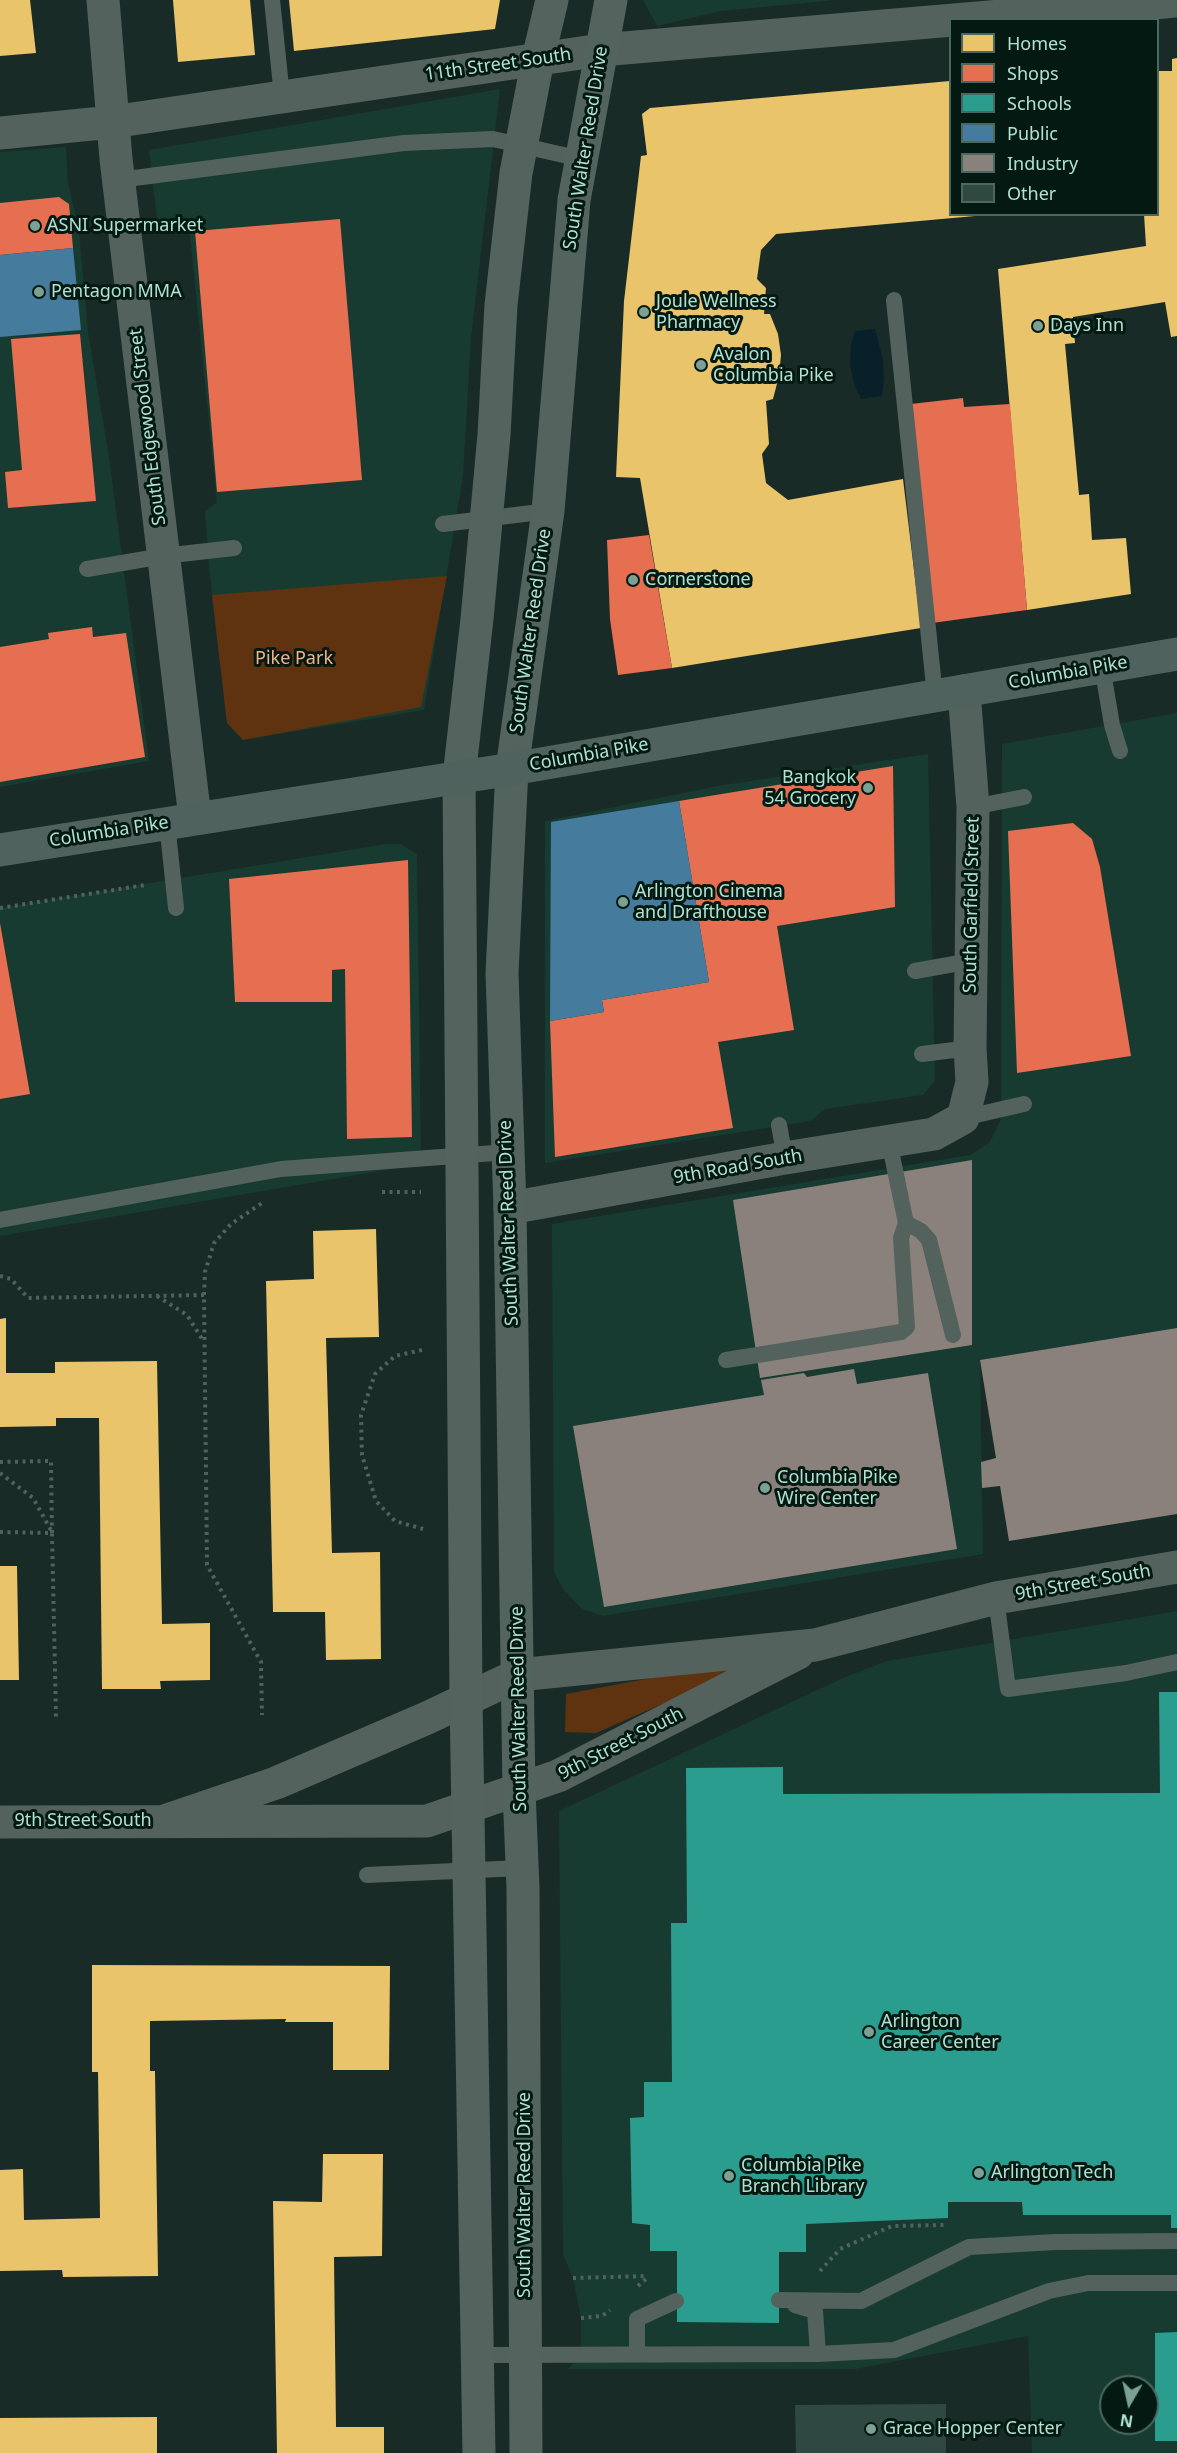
<!DOCTYPE html>
<html>
<head>
<meta charset="utf-8">
<style>
	body { margin:0 }
	#map { position:relative; width:1177px; height:2453px; overflow:hidden; background:#192b26; font-family:"Noto Sans",sans-serif }
	canvas { display:block }
	.legend { position:absolute; left:949px; top:18px; width:210px; height:198px; box-sizing:border-box; background:#031912; border:2px solid #49695e; margin:0; padding:8px 10px; list-style:none; font-size:18px; color:#b1e1d0 }
	.legend li { display:flex; align-items:center; gap:12px; height:30px }
	.legend b { width:30px; border:2px solid #49695e }
	.north { position:absolute; left:1099px; top:2375px; width:60px; height:60px; box-sizing:border-box; background:#031912; border:2px solid #49695e; border-radius:50%; rotate:189deg; font-size:16px; font-weight:700; line-height:24px; text-align:center; color:#b1e1d0 }
	.north::after { content:''; display:block; margin:auto; width:21px; height:27px; background:#7ca194; clip-path:polygon(50% 0,100% 100%,50% 72%,0 100%) }
</style>
</head>
<body>
<div id="map">
<canvas width="1177" height="2453"></canvas>
<ul class="legend">
<li><b style="height:16px;background:#e9c46a"></b>Homes</li>
<li><b style="height:16px;background:#e76f51"></b>Shops</li>
<li><b style="height:16px;background:#2a9d8f"></b>Schools</li>
<li><b style="height:16px;background:#457b9d"></b>Public</li>
<li><b style="height:16px;background:#8a817c"></b>Industry</li>
<li><b style="height:16px;background:#2f4942"></b>Other</li>
</ul>
<div class="north">N</div>
</div>
<script>
const ctx = document.querySelector('canvas').getContext('2d');
ctx.lineJoin = 'round';
function fill(path, color) { ctx.fillStyle = color; ctx.fill(path, 'evenodd'); }
const shape = rows => new Path2D(rows.map(r => 'M' + r).join(''));
function trace(path, color, width, dash) { ctx.strokeStyle = color; ctx.lineWidth = width; ctx.lineCap = dash ? 'butt' : 'round'; ctx.setLineDash(dash || []); ctx.stroke(path); }
function write(font, color, halo, rows, align = 'center') {
  ctx.font = font + ' "Noto Sans",sans-serif'; ctx.lineWidth = 6; ctx.setLineDash([]); ctx.textBaseline = 'middle'; ctx.strokeStyle = halo; ctx.fillStyle = color; for (const [text, x, y, turn = 0] of rows) {
    ctx.save(); ctx.translate(x, y); ctx.rotate((+turn || 0) * Math.PI / 180); ctx.textAlign = isNaN(turn) ? turn : align; if (halo) ctx.strokeText(text, 0, 0); ctx.fillText(text, 0, 0); ctx.restore();
  }
}
const built = shape([
	[643,0,836,0,721,11,657,26],
	[500,89,471,338,463,476,424,710,243,740,227,723,209,567,205,511,217,503,189,225,158,228,149,150],
	[66,147,68,182,79,231,88,332,109,457,149,761,0,787,0,152],
	[1177,713,1177,1328,980,1360,983,1554,603,1616,582,1609,563,1589,554,1572,552,1224,970,1155,990,1142,1001,1119,1002,744],
	[928,754,935,1081,923,1095,825,1109,811,1121,545,1163,545,821,718,786],
	[386,844,400,844,417,854,421,1164,0,1236,0,908],
	[1177,1611,1177,2453,1032,2453,1028,2336,855,2369,568,2369,581,2354,581,2318,573,2278,563,2254,559,1811,843,1678,887,1661],
	[1111,2387,1147,2387,1147,2423,1111,2423]
]);
const green = shape([
	[447,576,421,707,243,740,227,723,212,595],
	[742,1661,744,1668,596,1733,565,1732,566,1694]
]);
const water = shape([
	[875,329,883,359,884,377,882,396,861,399,854,384,850,364,851,345,855,331]
]);
const homes = shape([
	[0,0,30,0,36,53,0,56],
	[173,0,250,0,255,55,178,62],
	[289,0,500,0,495,29,294,51],
	[1177,58,1177,336,1171,337,1165,302,1073,317,1075,343,1065,344,1079,495,1089,494,1092,540,1126,538,1131,594,1027,610,998,269,1146,246,1144,214,1158,214,1158,71,1172,71,1172,59],
	[950,81,950,214,975,216,776,234,761,250,757,279,766,288,764,314,770,314,778,334,781,355,779,376,773,399,766,401,769,444,762,454,766,483,788,500,903,479,921,628,672,668,640,478,616,477,624,301,641,156,647,155,642,114,650,108],
	[376,1229,379,1337,326,1338,332,1553,380,1552,381,1659,326,1660,325,1612,273,1612,266,1281,314,1279,313,1231],
	[6,1318,6,1373,55,1373,55,1362,157,1361,162,1624,210,1623,210,1680,160,1681,161,1689,102,1689,99,1418,56,1418,56,1426,0,1427,0,1319],
	[0,1566,17,1566,19,1680,0,1680],
	[92,1965,390,1966,389,2070,333,2070,333,2022,285,2022,286,2019,150,2021,150,2071,155,2071,158,2276,63,2277,62,2270,0,2271,0,2170,23,2169,24,2220,100,2218,98,2072,92,2072],
	[323,2154,383,2154,382,2256,334,2257,336,2427,384,2427,384,2453,277,2453,273,2201,322,2202],
	[157,2417,157,2453,0,2453,0,2418]
]);
const shops = shape([
	[59,197,69,204,73,248,0,255,0,203],
	[340,219,362,480,217,492,195,231],
	[80,334,96,501,8,508,5,472,22,470,11,339],
	[963,398,964,407,1010,404,1027,610,932,623,911,404],
	[649,535,672,668,618,675,610,619,607,540],
	[92,627,93,637,126,633,145,757,0,782,0,647,49,639,48,633],
	[893,766,895,907,777,926,794,1030,718,1042,733,1128,555,1157,550,1021,604,1012,602,1000,709,982,679,801],
	[1073,823,1092,839,1100,867,1131,1056,1017,1073,1008,831],
	[408,860,412,1137,347,1139,345,969,332,970,332,1002,235,1002,229,879],
	[0,923,30,1094,0,1099]
]);
const schools = shape([
	[1159,1692,1177,1692,1177,2228,1171,2228,1171,2215,1023,2215,1022,2202,948,2202,948,2218,806,2224,806,2252,779,2252,779,2323,677,2322,677,2251,650,2251,650,2225,632,2223,630,2118,644,2117,644,2082,672,2082,671,1923,687,1923,686,1768,783,1767,783,1794,1160,1793],
	[1177,2332,1177,2441,1155,2441,1155,2333]
]);
const public = shape([
	[73,248,81,330,0,337,0,255],
	[679,801,709,982,602,1000,604,1012,550,1021,551,822]
]);
const industry = shape([
	[972,1160,972,1345,760,1378,733,1200],
	[1177,1328,1177,1514,1009,1541,1000,1486,982,1488,981,1462,996,1458,980,1360],
	[854,1369,857,1384,928,1373,957,1549,604,1607,573,1426,764,1395,761,1380,804,1373,807,1377]
]);
const building = shape([
	[946,2404,946,2453,796,2453,795,2405]
]);
const path = shape([
	[0,908,145,885],
	[382,1192,421,1192],
	[0,1276,11,1279,28,1298,204,1295,207,1565,261,1662,262,1715],
	[204,1295,205,1272,214,1243,231,1224,262,1203],
	[157,1296,187,1315,204,1342],
	[422,1350,395,1356,375,1374,361,1415,362,1455,376,1501,395,1521,423,1529],
	[0,1462,51,1461,52,1533],
	[0,1473,33,1498,52,1532],
	[0,1532,52,1533,56,1717],
	[820,2271,840,2249,892,2226,945,2225],
	[573,2278,648,2276],
	[638,2286,649,2276],
	[581,2318,602,2316,610,2310]
]);
const lane = shape([
	[272,0,282,96],
	[119,180,404,143,493,139,581,159],
	[894,300,935,696],
	[443,524,548,511],
	[87,569,163,556,234,548],
	[1102,666,1112,725,1120,751],
	[973,807,1024,797],
	[167,823,176,908],
	[915,971,971,961],
	[922,1054,970,1048],
	[963,1118,1024,1104],
	[779,1125,785,1158],
	[0,1220,281,1169,508,1152],
	[906,1223,921,1231,929,1240,953,1335],
	[726,1360,901,1332,907,1327,901,1238,906,1223,889,1141],
	[996,1598,1008,1689,1126,1673,1177,1662],
	[367,1875,522,1868],
	[779,2300,861,2301,969,2247,1055,2242,1177,2241],
	[795,2305,815,2311,818,2354],
	[637,2354,637,2319,676,2301],
	[477,2355,818,2354,894,2350,1049,2291,1088,2283,1177,2283]
]);
const street = shape([
	[103,0,116,159,195,818],
	[0,133,112,122,601,50,1177,1],
	[510,1208,785,1158,934,1134,963,1118,972,1082,970,1048,973,807,964,691],
	[167,1820,276,1783,427,1718,518,1675,815,1645,996,1598,1177,1567],
	[0,1822,427,1821,558,1776,798,1653]
]);
const secondary = shape([
	[479,2453,466,1699,459,777,477,619,494,435,501,305,516,173,538,59,552,0],
	[526,2453,523,1888,519,1791,510,1208,502,973,512,769,548,511,574,200,611,0]
]);
const primary = shape([
	[0,850,512,769,1177,654]
]);
const markers = [
	[35,226,6,"#7ca194"],
	[39,292,6,"#7ca194"],
	[644,312,6,"#7ca194"],
	[1038,326,6,"#7ca194"],
	[701,365,6,"#7ca194"],
	[633,580,6,"#7ca194"],
	[868,788,6,"#7ca194"],
	[623,902,6,"#7ca194"],
	[765,1488,6,"#7ca194"],
	[869,2032,6,"#7ca194"],
	[979,2173,6,"#7ca194"],
	[729,2176,6,"#7ca194"],
	[871,2429,6,"#7ca194"]
];
const streetNames = [
	["11th Street South",498,65,-8],
	["South Walter Reed Drive",586,148,-81],
	["South Edgewood Street",148,427,-97],
	["South Walter Reed Drive",531,631,-82],
	["Columbia Pike",1068,673,-10],
	["Columbia Pike",589,755,-10],
	["Columbia Pike",109,832,-9],
	["South Garfield Street",972,905,-89],
	["9th Road South",738,1167,-10],
	["South Walter Reed Drive",509,1223,-92],
	["9th Street South",1083,1583,-10],
	["South Walter Reed Drive",519,1709,-91],
	["9th Street South",621,1744,-27],
	["9th Street South",83,1821],
	["South Walter Reed Drive",525,2195,-90]
];
const poiNames = [
	["ASNI Supermarket",47,226],
	["Pentagon MMA",51,292],
	["Joule Wellness",656,302],
	["Pharmacy",656,323],
	["Days Inn",1050,326],
	["Avalon",713,355],
	["Columbia Pike",713,376],
	["Cornerstone",645,580],
	["Bangkok",856,778,"right"],
	["54 Grocery",856,799,"right"],
	["Arlington Cinema",635,892],
	["and Drafthouse",635,913],
	["Columbia Pike",777,1478],
	["Wire Center",777,1499],
	["Arlington",881,2022],
	["Career Center",881,2043],
	["Columbia Pike",741,2166],
	["Branch Library",741,2187],
	["Arlington Tech",991,2173],
	["Grace Hopper Center",883,2429]
];
const parkNames = [
	["Pike Park",294,659]
];
fill(built, '#173b30');
fill(green, '#603310');
fill(water, '#08202a');
fill(homes, '#e9c46a');
fill(shops, '#e76f51');
fill(schools, '#2a9d8f');
fill(public, '#457b9d');
fill(industry, '#8a817c');
fill(building, '#2f4942');
trace(path, '#51615c', 4, [3, 4.5]);
trace(lane, '#54625d', 16);
trace(street, '#54625d', 33);
trace(secondary, '#53645e', 33);
trace(primary, '#50625d', 33);
for (const [x, y, r, color] of markers) { const dot = new Path2D(); dot.arc(x, y, r, 0, 2 * Math.PI); ctx.fillStyle = color; ctx.fill(dot); trace(dot, '#031912', 2); }
write('18px', '#b1e1d0', '#031912', streetNames);
write('18px', '#b1e1d0', '#031912', poiNames, 'left');
write('18px', '#f8b189', '#031912', parkNames);
</script>
</body>
</html>
